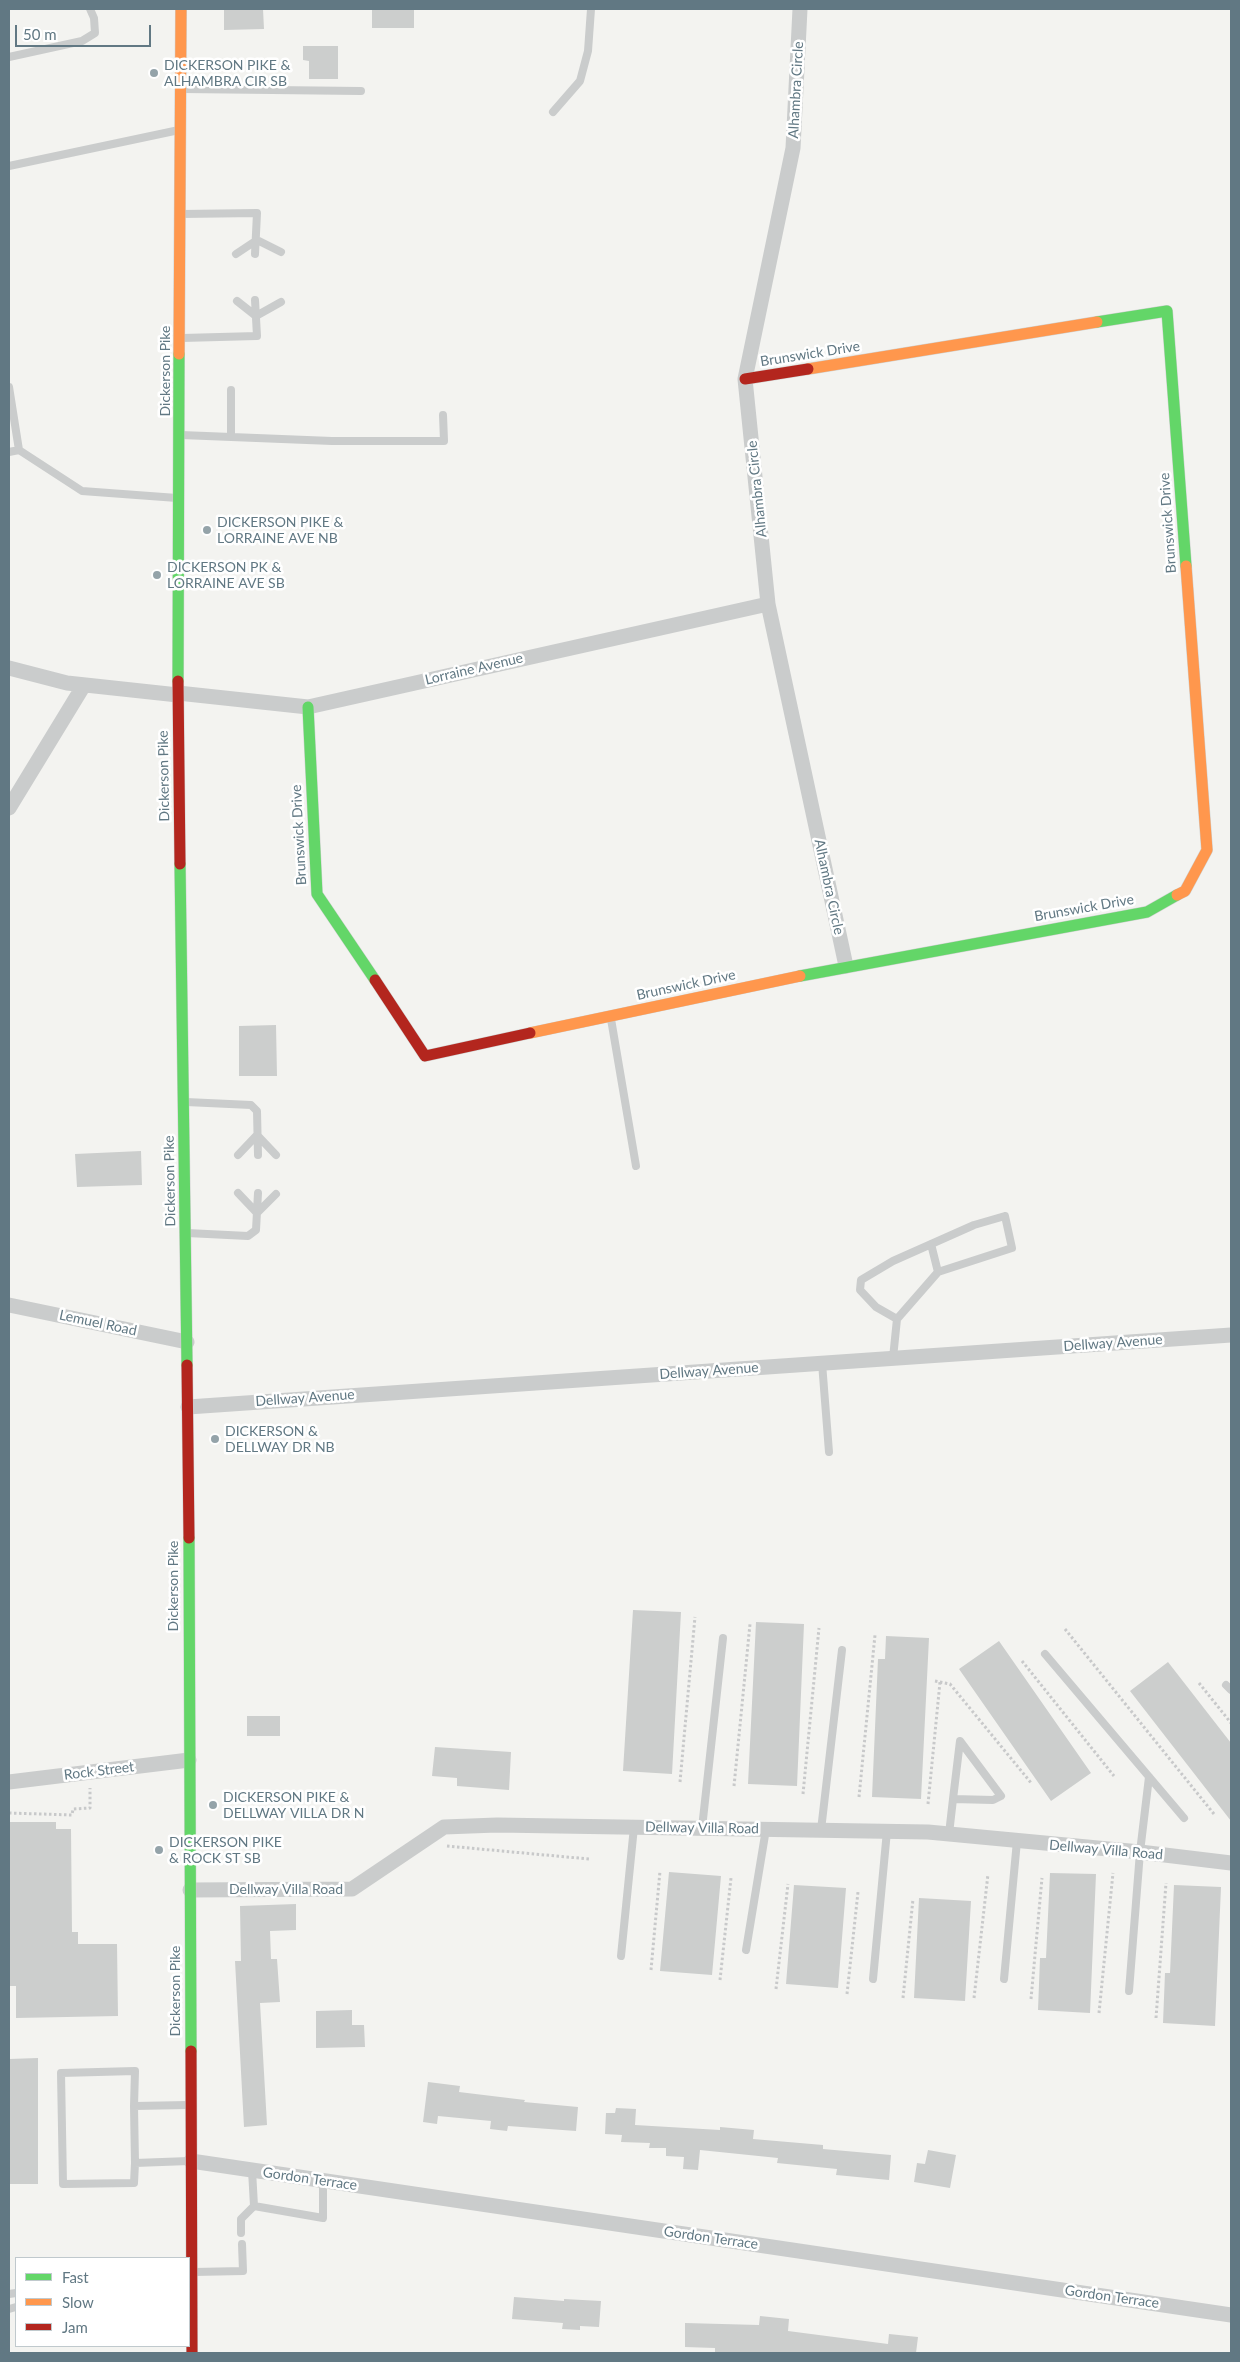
<!DOCTYPE html>
<html>
<head>
<meta charset="utf-8">
<style>
	body { margin:0 }
	#map { position:relative; width:1240px; height:2362px; overflow:hidden; background:#f3f3f0; font-family:Lato,sans-serif }
	canvas { display:block }
	.frame { position:absolute; inset:0; border:10px solid #617883; pointer-events:none }
	.legend { position:absolute; left:15px; top:2257px; width:175px; height:90px; box-sizing:border-box; background:#fff; border:1px solid #c0c9cd; margin:0; padding:6px 9px; list-style:none; font-size:15px; color:#617883 }
	.legend li { display:flex; align-items:center; gap:10px; height:25px }
	.legend b { width:25px; border:1px solid #c0c9cd }
	.scale { position:absolute; left:15px; top:25px; width:136px; height:22px; box-sizing:border-box; border:2px solid #617883; border-top:0; padding-left:6px; font-size:15px; line-height:18px; white-space:nowrap; color:#617883; -webkit-text-stroke:4px #fff; paint-order:stroke }
</style>
</head>
<body>
<div id="map">
<canvas width="1240" height="2362"></canvas>
<div class="frame"></div>
<ul class="legend">
<li><b style="height:6px;background:#63d668"></b>Fast</li>
<li><b style="height:6px;background:#ff974d"></b>Slow</li>
<li><b style="height:6px;background:#b3261e"></b>Jam</li>
</ul>
<div class="scale">50 m</div>
</div>
<script>
const ctx = document.querySelector('canvas').getContext('2d');
ctx.lineJoin = 'round';
function fill(path, color) { ctx.fillStyle = color; ctx.fill(path, 'evenodd'); }
const shape = rows => new Path2D(rows.map(r => 'M' + r).join(''));
function trace(path, color, width, dash) { ctx.strokeStyle = color; ctx.lineWidth = width; ctx.lineCap = dash ? 'butt' : 'round'; ctx.setLineDash(dash || []); ctx.stroke(path); }
function write(font, color, halo, rows, align = 'center') {
  ctx.font = font + ' Lato,sans-serif'; ctx.lineWidth = 5; ctx.setLineDash([]); ctx.textBaseline = 'middle'; ctx.strokeStyle = halo; ctx.fillStyle = color; for (const [text, x, y, turn = 0] of rows) {
    ctx.save(); ctx.translate(x, y); ctx.rotate((+turn || 0) * Math.PI / 180); ctx.textAlign = isNaN(turn) ? turn : align; if (halo) ctx.strokeText(text, 0, 0); ctx.fillText(text, 0, 0); ctx.restore();
  }
}
const building = shape([
	[224,9,263,9,264,29,224,30],
	[372,9,414,9,414,28,372,28],
	[303,46,338,46,338,79,309,79,309,61,303,60],
	[276,1025,277,1076,239,1076,239,1026],
	[141,1151,142,1185,77,1187,75,1154],
	[633,1610,681,1612,672,1774,623,1771],
	[756,1622,804,1624,797,1786,748,1784],
	[886,1636,929,1638,921,1799,872,1797,878,1659,885,1659],
	[999,1641,1091,1773,1051,1801,959,1669],
	[1168,1662,1231,1743,1231,1821,1130,1691],
	[247,1716,280,1716,280,1736,247,1736],
	[435,1747,511,1752,509,1790,457,1786,457,1778,432,1776],
	[9,1822,56,1822,56,1829,71,1829,72,1932,78,1932,78,1944,117,1944,118,2016,16,2018,16,1986,9,1986],
	[669,1872,721,1876,712,1975,660,1971],
	[1050,1873,1096,1874,1090,2013,1038,2010,1040,1958,1046,1958],
	[794,1885,846,1888,838,1988,786,1984],
	[1174,1885,1221,1887,1215,2026,1163,2023,1165,1973,1170,1973],
	[919,1898,971,1901,965,2001,914,1998],
	[296,1904,296,1930,270,1931,271,1959,277,1959,280,2002,260,2003,267,2125,244,2127,235,1961,241,1961,240,1906],
	[352,2010,352,2025,364,2025,365,2047,316,2048,316,2011],
	[38,2058,38,2184,9,2184,9,2059],
	[428,2082,460,2086,459,2092,525,2100,524,2102,578,2107,576,2131,508,2126,507,2131,490,2129,491,2121,438,2116,437,2124,423,2122],
	[616,2108,636,2109,635,2125,720,2130,720,2127,754,2130,753,2139,823,2145,823,2149,891,2155,889,2180,836,2175,837,2169,777,2163,778,2158,700,2150,698,2170,683,2169,684,2157,666,2156,666,2148,649,2148,650,2143,621,2142,622,2135,605,2134,606,2113,615,2113],
	[928,2150,956,2155,950,2188,914,2182,917,2163,925,2164],
	[514,2297,564,2301,564,2299,601,2301,599,2327,580,2326,580,2330,562,2329,563,2323,512,2319],
	[760,2316,789,2319,788,2331,888,2344,889,2334,918,2337,916,2353,715,2353,715,2348,685,2347,685,2323,759,2325]
]);
const path = shape([
	[1065,1629,1214,1814],
	[1022,1661,1114,1776],
	[935,1681,950,1684,1032,1784],
	[1199,1683,1231,1723],
	[680,1782,695,1617],
	[734,1786,750,1624],
	[803,1794,819,1628],
	[859,1797,875,1635],
	[928,1804,940,1682],
	[9,1813,72,1815,73,1809,90,1808,90,1788],
	[447,1846,589,1859],
	[651,1970,660,1871],
	[720,1980,731,1878],
	[776,1989,788,1884],
	[847,1994,858,1892],
	[903,1998,913,1899],
	[974,1998,988,1874],
	[1031,1999,1042,1878],
	[1099,2013,1113,1873],
	[1156,2018,1166,1883]
]);
const lane = shape([
	[9,57,82,41,95,33,94,18,90,9],
	[183,89,361,91],
	[553,112,580,81,588,51,591,9],
	[9,166,179,130],
	[182,214,257,213,255,254],
	[257,240,281,252],
	[236,254,257,240],
	[237,301,256,316],
	[256,316,281,302],
	[182,338,257,336,255,300],
	[9,387,19,450],
	[181,435,332,441,444,441,443,415],
	[231,437,231,390],
	[9,452,19,450,82,491,177,498],
	[611,1019,636,1166],
	[186,1102,251,1105,257,1111,258,1155],
	[257,1135,276,1155],
	[238,1155,257,1135],
	[238,1193,257,1213],
	[257,1213,276,1194],
	[187,1233,248,1236,256,1230,258,1193],
	[931,1244,938,1272],
	[893,1358,897,1319,938,1272,1012,1248,1005,1216,974,1225,893,1261,861,1280,860,1290,876,1307,897,1319],
	[822,1363,829,1452],
	[1045,1654,1184,1818],
	[1226,1685,1231,1690],
	[702,1828,723,1638],
	[821,1830,842,1650],
	[949,1834,953,1799,960,1741,1001,1796,993,1800,953,1799],
	[746,1950,766,1829],
	[621,1956,634,1827],
	[873,1979,887,1831],
	[1004,1979,1017,1841],
	[1129,1991,1140,1852,1149,1777],
	[188,2105,134,2106,135,2163,189,2161],
	[134,2106,135,2071,61,2073,63,2184,134,2183,135,2163],
	[252,2170,254,2206,323,2218,323,2181],
	[241,2233,241,2219,254,2206],
	[194,2272,243,2271,242,2244],
	[9,2294,16,2293],
	[9,2309,16,2307]
]);
const street = shape([
	[800,9,793,148,745,379,768,604,846,966],
	[9,668,67,683,178,695],
	[178,693,308,707,768,604],
	[9,808,84,685],
	[9,1305,187,1342],
	[188,1407,1231,1335],
	[9,1782,189,1760],
	[190,1890,352,1889,444,1827,497,1825,928,1832,1140,1852,1231,1863],
	[191,2161,1231,2315]
]);
const fast = shape([
	[1097,322,1167,311,1186,566],
	[178,681,179,354],
	[308,707,317,894,375,980],
	[180,864,187,1365],
	[800,976,1147,912,1177,895],
	[189,1538,191,2051]
]);
const slow = shape([
	[179,354,181,9],
	[808,369,1097,322],
	[1177,895,1185,891,1207,850,1186,566],
	[530,1033,800,976]
]);
const jam = shape([
	[745,379,808,369],
	[178,681,180,864],
	[375,980,425,1056,530,1033],
	[187,1365,189,1538],
	[191,2051,192,2353]
]);
const markers = [
	[154,73,5,"#94a3a9"],
	[207,530,5,"#94a3a9"],
	[157,575,5,"#94a3a9"],
	[215,1439,5,"#94a3a9"],
	[213,1805,5,"#94a3a9"],
	[159,1850,5,"#94a3a9"]
];
const poiNames = [
	["DICKERSON PIKE &",164,65],
	["ALHAMBRA CIR SB",164,81],
	["DICKERSON PIKE &",217,522],
	["LORRAINE AVE NB",217,538],
	["DICKERSON PK &",167,567],
	["LORRAINE AVE SB",167,583],
	["DICKERSON &",225,1431],
	["DELLWAY DR NB",225,1447],
	["DICKERSON PIKE &",223,1797],
	["DELLWAY VILLA DR N",223,1813],
	["DICKERSON PIKE",169,1842],
	["& ROCK ST SB",169,1858]
];
const streetNames = [
	["Alhambra Circle",796,90,-87],
	["Brunswick Drive",810,354,-9],
	["Dickerson Pike",165,371,-90],
	["Alhambra Circle",757,489,-96],
	["Brunswick Drive",1168,523,-94],
	["Lorraine Avenue",474,669,-13],
	["Dickerson Pike",164,776,-91],
	["Brunswick Drive",299,835,-93],
	["Alhambra Circle",829,887,78],
	["Brunswick Drive",1084,908,-10],
	["Brunswick Drive",686,985,-12],
	["Dickerson Pike",170,1181,-91],
	["Lemuel Road",98,1323,12],
	["Dellway Avenue",1113,1343,-4],
	["Dellway Avenue",709,1371,-4],
	["Dellway Avenue",305,1398,-4],
	["Dickerson Pike",173,1586,-90],
	["Rock Street",99,1771,-7],
	["Dellway Villa Road",702,1828,1],
	["Dellway Villa Road",1106,1850,5],
	["Dellway Villa Road",286,1889],
	["Dickerson Pike",175,1991,-90],
	["Gordon Terrace",310,2179,8],
	["Gordon Terrace",711,2238,8],
	["Gordon Terrace",1112,2297,8]
];
fill(building, '#cccecd');
trace(fast, '#cfd1d0', 12);
trace(slow, '#cfd1d0', 12);
trace(jam, '#cfd1d0', 12);
trace(path, '#c8c9ca', 3, [2.5, 2.5]);
trace(lane, '#cacccc', 8);
trace(street, '#cacccc', 15);
trace(fast, '#63d668', 11);
trace(slow, '#ff974d', 11);
trace(jam, '#b3261e', 11);
for (const [x, y, r, color] of markers) { const dot = new Path2D(); dot.arc(x, y, r, 0, 2 * Math.PI); ctx.fillStyle = color; ctx.fill(dot); trace(dot, '#fff', 2); }
write('14px', '#617883', '#fff', poiNames, 'left');
write('14px', '#617883', '#fff', streetNames);
</script>
</body>
</html>
